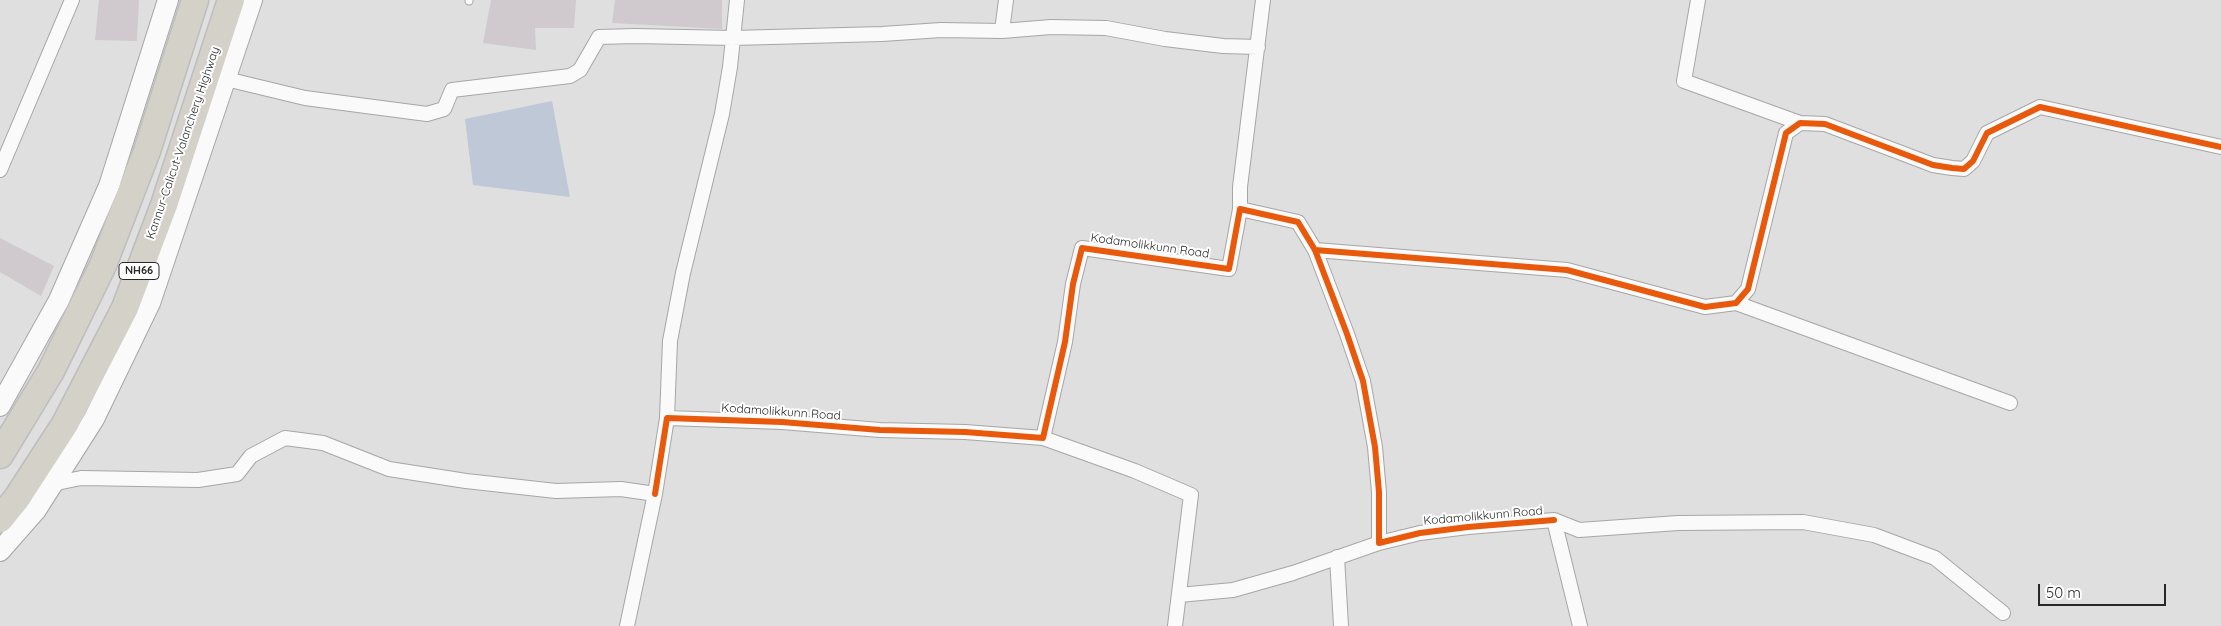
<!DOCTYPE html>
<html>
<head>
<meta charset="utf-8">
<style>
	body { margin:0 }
	#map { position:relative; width:2221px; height:626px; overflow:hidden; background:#dfdfdf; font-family:Quicksand,sans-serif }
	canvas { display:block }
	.scale { position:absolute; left:2038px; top:584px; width:128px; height:22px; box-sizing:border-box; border:2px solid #272828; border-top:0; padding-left:6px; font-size:15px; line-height:18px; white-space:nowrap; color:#272828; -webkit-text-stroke:4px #fff; paint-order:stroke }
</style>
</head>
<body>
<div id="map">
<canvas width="2221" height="626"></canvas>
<div class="scale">50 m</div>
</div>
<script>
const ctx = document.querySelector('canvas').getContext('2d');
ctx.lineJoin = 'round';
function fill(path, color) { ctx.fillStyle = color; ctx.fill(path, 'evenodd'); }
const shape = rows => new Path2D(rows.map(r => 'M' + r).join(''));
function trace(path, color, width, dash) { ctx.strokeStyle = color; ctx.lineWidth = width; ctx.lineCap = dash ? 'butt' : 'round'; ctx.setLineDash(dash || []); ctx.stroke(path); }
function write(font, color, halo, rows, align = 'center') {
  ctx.font = font + ' Quicksand,sans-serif'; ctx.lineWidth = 4; ctx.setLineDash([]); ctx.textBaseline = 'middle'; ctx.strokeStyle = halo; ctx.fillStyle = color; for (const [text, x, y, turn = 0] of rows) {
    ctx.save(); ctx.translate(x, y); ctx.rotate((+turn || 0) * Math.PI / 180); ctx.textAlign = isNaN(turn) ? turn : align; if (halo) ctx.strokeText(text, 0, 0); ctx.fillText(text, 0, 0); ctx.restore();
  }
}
const green = shape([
	[552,101,570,197,473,185,465,119]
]);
const building = shape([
	[99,0,139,0,137,41,95,40],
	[491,0,576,0,574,28,535,28,536,50,483,43],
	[615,0,722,0,722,29,612,23],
	[0,238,54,266,41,296,0,272]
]);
const lane = shape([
	[469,1,469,0]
]);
const street = shape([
	[1698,0,1684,81,1800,123],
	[1002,31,1006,0],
	[226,79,305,98,427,114,444,109,452,90,570,76,580,70,599,37,635,36,733,38,882,34,941,30,1002,31,1051,27,1106,28,1165,39,1223,46,1258,47],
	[0,170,72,0],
	[1240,209,1240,187,1263,0],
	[1315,250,1567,270,1705,307,1736,303,1748,289,1786,133,1800,123,1825,124,1933,165,1952,168,1964,169,1973,161,1987,133,2040,107,2221,147],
	[1736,303,2010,403],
	[667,418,670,341,683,273,722,114,730,67,737,0],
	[1043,438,1135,471,1191,495,1175,626],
	[52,484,81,478,198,480,237,474,251,456,285,438,323,443,389,469,466,481,556,491,621,489,655,494,627,626],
	[655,494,667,418,782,422,880,430,965,432,1043,438,1065,342,1073,284,1082,248,1229,269,1240,209,1298,222,1315,250,1347,334,1363,381,1375,447,1379,492,1379,543,1420,533,1468,527,1554,520],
	[1337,557,1341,626],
	[1179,595,1233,590,1293,573,1379,543],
	[1580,626,1554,520,1579,530,1678,523,1803,522,1874,535,1935,558,2003,613]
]);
const secondary = shape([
	[0,406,59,300,109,186,168,0],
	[0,551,36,510,94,419,150,303,252,0]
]);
const highway = shape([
	[0,455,51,371,103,265,147,151,195,0],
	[0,519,17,498,65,424,125,308,164,205,231,0]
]);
const cycleway = shape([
	[1315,250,1567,270,1705,307,1736,303,1748,289,1786,133,1800,123,1825,124,1933,165,1952,168,1964,169,1973,161,1987,133,2040,107,2221,147],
	[655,494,667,418,782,422,880,430,965,432,1043,438,1065,342,1073,284,1082,248,1229,269,1240,209,1298,222,1315,250,1347,334,1363,381,1375,447,1379,492,1379,543,1420,533,1468,527,1554,520]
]);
const shields = [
	[139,271,40]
];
const shieldNames = [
	["NH66",139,271]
];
const streetNames = [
	["Kannur-Calicut-Valanchery Highway",183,143,-71],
	["Kodamolikkunn Road",1150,246,8],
	["Kodamolikkunn Road",781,412,4],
	["Kodamolikkunn Road",1483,516,-5]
];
fill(green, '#bfc8d6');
fill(building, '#d0c9ce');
trace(lane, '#a6a6a7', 9);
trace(street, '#a6a6a7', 16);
trace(secondary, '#a6a6a7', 22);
trace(highway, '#bcbdbd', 29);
trace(lane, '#fafafa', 7);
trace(street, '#fafafa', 14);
trace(secondary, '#fafafa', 20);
trace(highway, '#d4d1c9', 26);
trace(cycleway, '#e8590c', 6);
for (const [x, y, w] of shields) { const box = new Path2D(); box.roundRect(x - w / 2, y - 8.5, w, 17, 4); ctx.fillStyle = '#fff'; ctx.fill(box); trace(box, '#272828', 1); }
write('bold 11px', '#272828', null, shieldNames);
write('12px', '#272828', '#fff', streetNames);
</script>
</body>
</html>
